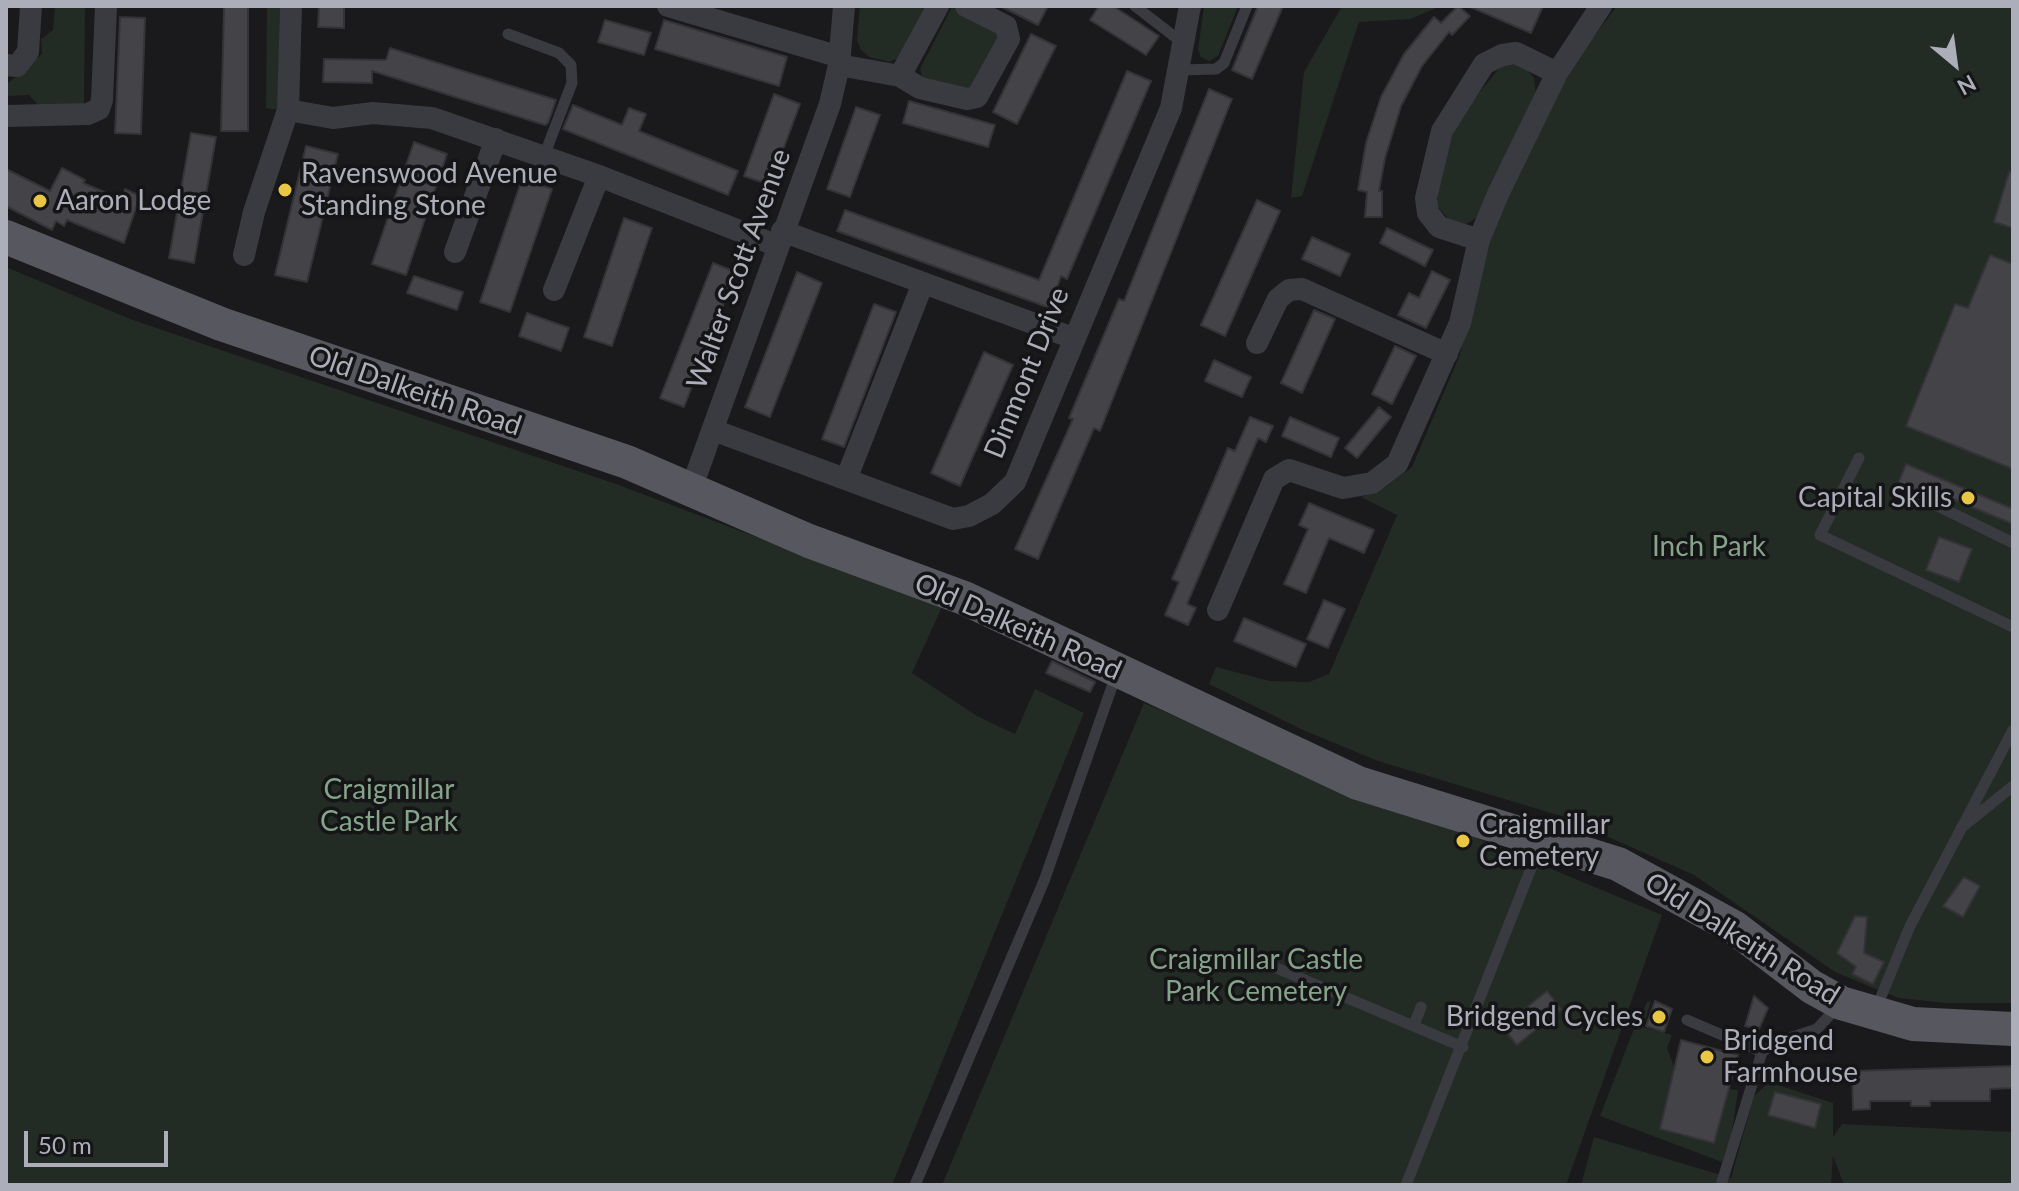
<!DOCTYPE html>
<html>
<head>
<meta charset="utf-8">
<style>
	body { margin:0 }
	#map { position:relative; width:2019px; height:1191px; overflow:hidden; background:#1a191b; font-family:Lato,sans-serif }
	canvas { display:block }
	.frame { position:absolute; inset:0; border:8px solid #acafba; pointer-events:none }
	.north { position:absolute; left:1915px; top:24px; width:80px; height:80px; -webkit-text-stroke:6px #151416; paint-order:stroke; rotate:151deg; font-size:22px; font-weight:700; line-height:32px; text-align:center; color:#acafba }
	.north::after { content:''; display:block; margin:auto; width:28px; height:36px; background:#acafba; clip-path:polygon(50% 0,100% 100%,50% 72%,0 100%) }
	.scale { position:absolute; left:24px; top:1131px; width:144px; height:36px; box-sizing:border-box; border:4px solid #acafba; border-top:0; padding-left:10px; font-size:24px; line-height:28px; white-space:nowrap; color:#acafba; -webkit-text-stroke:6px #151416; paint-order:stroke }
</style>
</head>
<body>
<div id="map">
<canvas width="2019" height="1191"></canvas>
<div class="frame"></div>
<div class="north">N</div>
<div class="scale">50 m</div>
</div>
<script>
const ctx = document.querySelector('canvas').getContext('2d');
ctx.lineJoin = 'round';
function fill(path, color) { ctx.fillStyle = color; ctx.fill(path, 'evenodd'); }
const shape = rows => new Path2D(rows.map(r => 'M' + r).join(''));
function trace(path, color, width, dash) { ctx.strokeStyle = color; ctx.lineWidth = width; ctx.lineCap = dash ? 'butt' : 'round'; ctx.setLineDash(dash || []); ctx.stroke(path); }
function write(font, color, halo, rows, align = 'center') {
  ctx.font = font + ' Lato,sans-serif'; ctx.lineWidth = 7; ctx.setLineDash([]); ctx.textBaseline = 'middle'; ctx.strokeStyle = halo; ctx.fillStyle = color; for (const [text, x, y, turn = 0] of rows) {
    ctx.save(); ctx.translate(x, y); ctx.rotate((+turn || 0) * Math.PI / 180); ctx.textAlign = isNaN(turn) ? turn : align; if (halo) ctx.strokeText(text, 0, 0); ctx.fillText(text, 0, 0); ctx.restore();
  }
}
const green = shape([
	[55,6,85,6,84,108,41,108,29,95,6,96,6,85,42,54,41,39,53,30],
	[267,6,280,6,278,110,266,108],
	[860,6,921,6,930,10,901,57,890,62,869,57,861,50,857,40],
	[1204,6,1238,6,1218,56,1209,61,1201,57,1198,50],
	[1342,6,1441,6,1410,19,1359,22,1302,196,1291,198,1304,72],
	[1617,6,2013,6,2013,1003,1945,1003,1899,998,1871,987,1835,972,1694,875,1561,816,1378,761,1305,731,1209,684,1216,667,1270,681,1309,682,1329,674,1397,515,1361,497,1384,488,1412,467,1459,357,1489,243,1526,147,1582,52],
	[952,7,998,32,1002,41,974,90,923,79,920,69],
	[1502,65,1523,65,1534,78,1536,94,1481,215,1466,224,1451,222,1437,206,1439,167,1463,112],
	[6,267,130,319,616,484,942,607,912,673,977,716,1015,734,1035,689,1084,713,892,1185,6,1185],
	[1144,703,1352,792,1412,811,1662,915,1566,1185,942,1185],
	[1651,1001,1643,1027,1672,1035,1667,1048,1675,1069,1660,1129,1681,1136,1696,1112,1726,1089,1738,1090,1732,1133,1722,1162,1600,1116,1632,1034,1647,1002],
	[1769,1082,1833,1103,1833,1137,1842,1124,2013,1132,2013,1185,1844,1185,1833,1156,1831,1185,1581,1185,1594,1137,1731,1178,1754,1096]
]);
const building = shape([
	[224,6,248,6,248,131,221,131,224,6],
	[319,6,344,6,344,28,318,27,319,6],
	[1000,6,1048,6,1038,25,1000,6],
	[1099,6,1113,6,1159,36,1146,55,1090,20,1099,6],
	[1258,6,1283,6,1252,79,1232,70,1258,6],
	[1458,6,1470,16,1452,35,1449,32,1422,66,1401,106,1385,158,1379,191,1382,191,1382,217,1365,217,1367,192,1358,190,1366,143,1381,97,1404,54,1434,17,1441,23,1458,6],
	[1468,6,1543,6,1531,33,1468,6],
	[120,17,145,18,141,134,115,133,120,17],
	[605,20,651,33,644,55,598,42,605,20],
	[664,20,787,57,779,86,655,49,664,20],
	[1031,34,1056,46,1017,124,993,112,1031,34],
	[390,48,556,100,548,123,545,125,372,71,372,83,323,82,324,59,386,60,390,48],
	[1127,71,1151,81,1067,279,1061,276,1050,308,837,231,845,210,1039,280,1127,71],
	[1209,89,1232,99,1100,431,1094,428,1038,559,1015,549,1073,419,1069,418,1119,299,1124,301,1209,89],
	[774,94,800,104,770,185,744,176,774,94],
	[909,101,995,125,988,147,903,123,909,101],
	[573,105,622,125,629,108,646,114,639,131,738,171,728,195,563,129,573,105],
	[856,107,880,115,850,197,827,189,856,107],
	[191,133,216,137,194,263,169,258,191,133],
	[414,142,447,154,406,275,372,264,414,142],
	[306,146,338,154,307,282,275,275,306,146],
	[62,168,85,180,83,183,121,199,125,189,140,196,124,243,67,220,64,226,56,221,52,230,6,206,6,169,50,191,62,168],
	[2009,172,2013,173,2013,228,1994,222,2009,172],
	[522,179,552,189,510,312,480,302,522,179],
	[1257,200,1280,211,1225,336,1201,325,1257,200],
	[624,218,652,228,612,346,584,337,624,218],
	[1387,228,1433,250,1425,266,1380,243,1387,228],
	[1312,237,1350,254,1340,276,1302,259,1312,237],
	[1990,255,2013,264,2013,469,1906,426,1955,304,1968,308,1990,255],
	[713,263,736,272,684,407,660,398,713,263],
	[1432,271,1450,280,1426,328,1398,315,1409,293,1419,298,1432,271],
	[797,272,822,283,770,417,745,407,797,272],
	[414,276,463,292,457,310,407,293,414,276],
	[874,304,896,312,844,447,822,439,874,304],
	[1314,310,1335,319,1302,393,1281,383,1314,310],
	[527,313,569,328,561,351,519,336,527,313],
	[1395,346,1416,356,1392,404,1372,394,1395,346],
	[984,352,1013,365,960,486,931,473,984,352],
	[1214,360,1251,377,1242,397,1205,381,1214,360],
	[1379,407,1391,417,1357,458,1345,448,1379,407],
	[1250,417,1273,426,1266,442,1258,438,1187,604,1196,608,1188,625,1165,615,1179,582,1172,579,1228,448,1235,451,1250,417],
	[1290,417,1339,438,1331,457,1282,436,1290,417],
	[1906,464,2013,509,2013,524,1931,490,1923,509,1906,502,1909,494,1896,489,1906,464],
	[1309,503,1374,530,1364,553,1329,538,1306,593,1284,584,1308,529,1299,525,1309,503],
	[1939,537,1972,549,1959,582,1926,570,1939,537],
	[1324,600,1345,609,1328,648,1307,639,1324,600],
	[1244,618,1306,644,1296,667,1234,641,1244,618],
	[1052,661,1095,682,1090,692,1046,673,1052,661],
	[1964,877,1980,886,1963,917,1943,906,1964,877],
	[1855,916,1867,917,1864,953,1884,962,1873,984,1852,974,1856,967,1837,953,1855,916],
	[1547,991,1561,1009,1517,1045,1502,1027,1547,991],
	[1754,996,1768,1008,1759,1029,1745,1026,1754,996],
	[1655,1001,1672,1009,1664,1032,1646,1026,1655,1001],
	[1681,1040,1738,1055,1714,1143,1660,1129,1681,1040],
	[2013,1066,2013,1088,1990,1089,1990,1101,1930,1101,1930,1106,1911,1106,1911,1101,1870,1101,1870,1109,1853,1110,1852,1071,2013,1066],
	[1775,1092,1821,1104,1815,1128,1768,1115,1775,1092]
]);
const lane = shape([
	[1135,6,1184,44],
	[508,34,559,53,571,65,572,83,544,156],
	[1180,70,1216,69,1224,63,1247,6],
	[1859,458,1820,535,2013,627],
	[1936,505,2013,543],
	[1961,828,2013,786],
	[1241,953,1463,1047],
	[1876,1009,1910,926,2013,730],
	[1687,1020,1762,1052],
	[1414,1025,1421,1007],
	[915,1185,1044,881,1116,675],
	[1406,1185,1541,843],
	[1721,1185,1762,1052,1777,1042,1817,1029,1838,1006]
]);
const street = shape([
	[668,6,840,57],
	[6,65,17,66,28,52,31,6],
	[839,65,900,76,920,88,967,99,977,97,1009,39,1006,26,966,6],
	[900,76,938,6],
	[288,110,333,118,373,113,432,118,599,176,778,246],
	[6,116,88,114,99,109,102,100,106,6],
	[782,231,1073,338],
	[1479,240,1439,227,1428,213,1426,198,1442,131,1484,64,1502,55,1516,53,1557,73],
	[455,252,496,139],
	[244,255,254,212,288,110,291,6],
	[554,290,599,176],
	[1257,343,1278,299,1289,290,1302,289,1447,354],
	[713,430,953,519,969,516,992,504,1015,482,1171,108,1190,6],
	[847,477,923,283],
	[690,492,830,104,839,65,844,6],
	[1218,610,1274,479,1289,470,1343,488,1372,483,1397,464,1460,323,1479,240,1498,194,1557,73,1601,6]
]);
const primary = shape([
	[6,237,221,324,627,462,809,541,964,598,1358,783,1618,864,1735,928,1812,987,1841,1003,1913,1024,2013,1029]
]);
const markers = [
	[285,190,8,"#e9c644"],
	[40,201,8,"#e9c644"],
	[1968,498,8,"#e9c644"],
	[1463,841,8,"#e9c644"],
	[1659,1017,8,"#e9c644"],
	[1707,1057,8,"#e9c644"]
];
const poiNames = [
	["Ravenswood Avenue",301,174],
	["Standing Stone",301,206],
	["Aaron Lodge",56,201],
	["Capital Skills",1952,498,"right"],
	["Craigmillar",1479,825],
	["Cemetery",1479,857],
	["Bridgend Cycles",1643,1017,"right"],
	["Bridgend",1723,1041],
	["Farmhouse",1723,1073]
];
const streetNames = [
	["Walter Scott Avenue",739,269,-70],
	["Dinmont Drive",1027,373,-68],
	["Old Dalkeith Road",415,391,19],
	["Old Dalkeith Road",1018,627,24],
	["Old Dalkeith Road",1742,939,32]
];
const parkNames = [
	["Inch Park",1709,547],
	["Craigmillar",389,790],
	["Castle Park",389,822],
	["Craigmillar Castle",1256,960],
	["Park Cemetery",1256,992]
];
fill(green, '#232b25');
fill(building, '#444448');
trace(building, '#343337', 2);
trace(lane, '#3a3b40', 11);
trace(street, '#3a3b40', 22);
trace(primary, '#57575f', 34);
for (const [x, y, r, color] of markers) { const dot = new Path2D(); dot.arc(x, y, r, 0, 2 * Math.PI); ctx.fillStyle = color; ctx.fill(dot); trace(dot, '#151416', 3); }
write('28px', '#acafba', '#151416', poiNames, 'left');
write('28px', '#acafba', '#151416', streetNames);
write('28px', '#85a48a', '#151416', parkNames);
</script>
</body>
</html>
